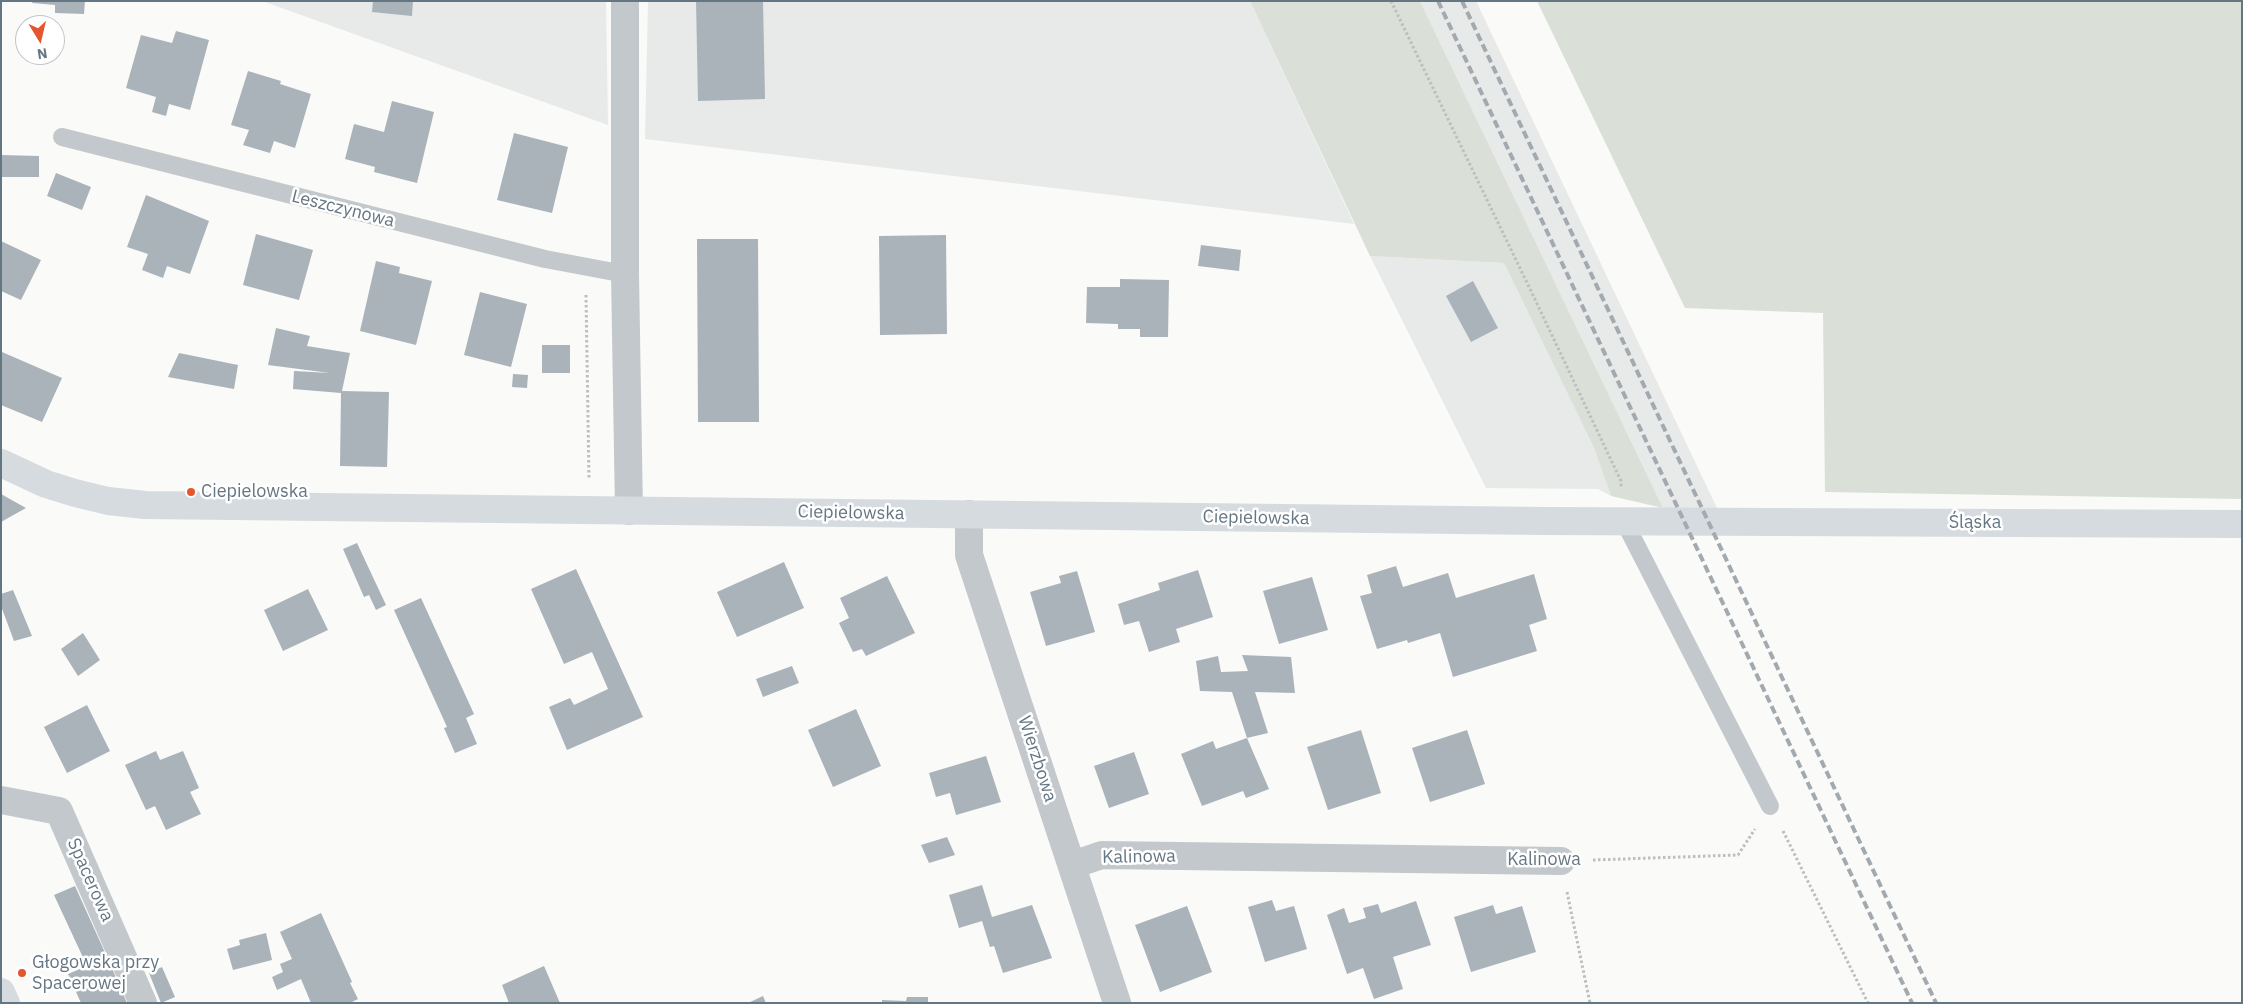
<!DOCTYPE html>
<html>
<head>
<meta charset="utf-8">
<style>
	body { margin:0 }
	#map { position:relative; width:2243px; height:1004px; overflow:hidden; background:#fafaf8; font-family:"IBM Plex Sans",sans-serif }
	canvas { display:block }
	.frame { position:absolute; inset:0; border:2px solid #657683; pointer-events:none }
	.north { position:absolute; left:15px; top:15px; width:50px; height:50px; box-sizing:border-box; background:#fff; border:1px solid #c1c8cd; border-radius:50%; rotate:171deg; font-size:14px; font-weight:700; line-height:20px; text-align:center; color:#657683 }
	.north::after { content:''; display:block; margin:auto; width:18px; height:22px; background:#e4572e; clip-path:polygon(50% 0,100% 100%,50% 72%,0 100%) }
</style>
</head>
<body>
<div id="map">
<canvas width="2243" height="1004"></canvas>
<div class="frame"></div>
<div class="north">N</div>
</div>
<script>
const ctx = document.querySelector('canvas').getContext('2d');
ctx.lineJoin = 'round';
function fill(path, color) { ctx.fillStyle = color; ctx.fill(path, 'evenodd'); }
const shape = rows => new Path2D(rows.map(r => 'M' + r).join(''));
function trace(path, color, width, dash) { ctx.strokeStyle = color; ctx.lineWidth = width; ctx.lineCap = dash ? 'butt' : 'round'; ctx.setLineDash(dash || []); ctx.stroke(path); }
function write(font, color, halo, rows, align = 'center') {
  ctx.font = font + ' "IBM Plex Sans",sans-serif'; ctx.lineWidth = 5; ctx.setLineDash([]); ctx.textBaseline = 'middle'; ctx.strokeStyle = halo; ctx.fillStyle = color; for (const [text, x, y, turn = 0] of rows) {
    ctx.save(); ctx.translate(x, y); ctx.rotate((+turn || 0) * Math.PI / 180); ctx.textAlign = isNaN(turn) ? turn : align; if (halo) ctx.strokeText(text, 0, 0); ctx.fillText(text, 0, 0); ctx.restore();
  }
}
const built = shape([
	[262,1,606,1,608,125],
	[648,1,1250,1,1354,224,645,139],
	[1420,1,1476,1,1717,508,1663,508],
	[1370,256,1504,263,1594,448,1611,496,1598,489,1486,488]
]);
const green = shape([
	[1250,1,1420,1,1663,508,1611,496,1594,448,1504,263,1370,256],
	[1537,1,2242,1,2242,499,1825,492,1823,313,1685,308]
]);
const building = shape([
	[33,1,85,1,84,14,55,13,55,5,32,3],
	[373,1,413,1,412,16,372,12],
	[696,1,763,1,765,99,698,101],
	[176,31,209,40,190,110,169,104,166,116,152,112,156,97,126,88,141,35,172,43],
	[248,71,281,81,280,84,311,94,295,148,274,141,270,153,243,145,249,130,231,125],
	[392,101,434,112,417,183,374,172,375,167,345,159,354,124,384,132],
	[514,133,568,147,552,213,497,200],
	[1,155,39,156,39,177,1,177],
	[56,173,91,187,82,210,47,196],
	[146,195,209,221,190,274,167,266,163,278,142,270,148,254,127,247],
	[256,234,313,250,299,300,243,285],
	[946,235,947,334,880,335,879,236],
	[697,239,758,239,759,422,698,422],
	[1,241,41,260,21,300,1,291],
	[1201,245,1241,250,1239,271,1198,266],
	[376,261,400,267,399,273,432,281,416,345,360,331],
	[1120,279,1169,280,1168,337,1140,337,1140,329,1118,329,1118,324,1086,323,1087,287,1120,287],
	[1473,281,1498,328,1471,342,1446,296],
	[480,292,527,304,511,367,464,355],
	[276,328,310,336,307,346,350,353,342,391,389,392,387,467,340,466,341,393,293,389,294,371,330,373,268,365],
	[542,345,570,345,570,373,542,373],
	[2,352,62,378,42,422,1,405],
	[179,353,238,365,234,389,168,377],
	[513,374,528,375,527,388,512,387],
	[1,494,26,508,1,522],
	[357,543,386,605,376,610,369,595,364,597,343,549],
	[784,562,804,608,737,637,717,592],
	[1396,566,1403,587,1448,573,1456,598,1534,574,1547,619,1529,625,1537,651,1453,677,1440,633,1408,643,1407,640,1377,649,1360,596,1372,593,1367,575],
	[576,569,643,717,567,750,549,707,570,698,574,705,608,689,592,652,564,664,531,589],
	[1198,570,1213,617,1176,629,1180,642,1149,652,1139,621,1124,625,1118,604,1160,590,1158,583],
	[1077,571,1095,632,1046,646,1030,592,1061,583,1059,576],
	[887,576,915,633,866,656,862,649,853,652,839,623,849,618,840,598],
	[1312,577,1328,630,1279,644,1263,591],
	[308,589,328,630,283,651,264,610],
	[13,590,32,636,14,641,1,606,1,594],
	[421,598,474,714,466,718,477,744,455,753,444,728,447,727,394,610],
	[83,633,100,660,78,676,61,649],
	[1242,655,1291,657,1295,693,1255,692,1268,733,1247,738,1232,692,1200,691,1196,661,1218,656,1221,672,1248,671],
	[792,666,799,683,763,697,756,679],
	[87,705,110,751,67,773,44,727],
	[856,709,881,766,833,787,808,730],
	[1361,730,1381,793,1328,810,1307,747],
	[1467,730,1485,784,1430,802,1412,748],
	[1247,738,1269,789,1246,798,1243,791,1202,806,1181,754,1213,741,1216,749],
	[156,751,160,760,183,751,199,788,190,792,201,814,166,830,155,806,146,810,125,765],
	[1134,752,1149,794,1109,808,1094,766],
	[986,756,1001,802,956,815,950,793,936,797,929,773],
	[947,837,955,855,929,863,921,845],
	[982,885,992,917,1032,905,1052,958,1003,973,994,946,990,947,982,921,959,928,949,895],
	[75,886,107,957,127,1003,81,1003,68,974,87,966,54,895],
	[1272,900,1276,911,1294,906,1307,949,1265,962,1248,907],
	[1416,901,1431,945,1393,957,1403,989,1374,999,1363,968,1347,974,1327,915,1344,908,1349,923,1366,918,1363,908,1378,904,1381,913],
	[1493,905,1496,914,1522,906,1536,952,1471,972,1454,917],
	[1187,906,1212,972,1160,992,1135,925],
	[321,913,352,982,350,983,358,999,350,1003,311,1003,301,979,277,990,272,977,283,972,280,964,292,959,280,932],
	[266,933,272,960,233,970,227,949,240,945,239,940],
	[544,966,560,1003,509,1003,502,985],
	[162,967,175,997,161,1003,149,973],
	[763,996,766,1003,748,1003],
	[907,997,928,997,928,1003,882,1003,882,1000,906,1001]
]);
const path = shape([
	[1391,1,1531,291,1621,481,1621,488],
	[586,295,589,479],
	[1783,831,1868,1003],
	[1593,860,1738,855,1755,829],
	[1567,892,1590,1003]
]);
const lane = shape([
	[62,137,545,259,625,274],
	[1624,521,1770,806]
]);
const street = shape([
	[625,1,625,274,629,511],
	[969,514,969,555,1117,1003],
	[1,800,59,811,143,1003],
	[1072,865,1102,855,1561,861]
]);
const secondary = shape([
	[1,463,46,484,75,493,108,501,145,505,1545,521,2242,524],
	[1,992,6,1003]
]);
const rail = shape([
	[1438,1,1912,1003],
	[1462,1,1936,1003]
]);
const markers = [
	[191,492,5,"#e4572e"],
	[22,973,5,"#e4572e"]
];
const streetNames = [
	["Leszczynowa",343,209,14],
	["Ciepielowska",851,513,1],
	["Ciepielowska",1256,518,1],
	["Śląska",1975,523],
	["Wierzbowa",1037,759,72],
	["Kalinowa",1139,857,-1],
	["Kalinowa",1544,860],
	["Spacerowa",90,880,66]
];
const poiNames = [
	["Ciepielowska",201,492],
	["Głogowska przy",32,963],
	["Spacerowej",32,984]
];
fill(built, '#e8e9e9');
fill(green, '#dadfd7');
fill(building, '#aab3b9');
trace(path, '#bbbfc2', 3, [2.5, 2.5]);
trace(lane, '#c3c8cc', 18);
trace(street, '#c3c8cc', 28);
trace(secondary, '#d6dbdf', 28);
trace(rail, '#a2aab0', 4, [8, 4]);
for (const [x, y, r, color] of markers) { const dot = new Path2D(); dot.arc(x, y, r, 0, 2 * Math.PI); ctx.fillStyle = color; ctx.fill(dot); trace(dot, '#fff', 2); }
write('18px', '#657683', '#fff', streetNames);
write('18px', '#657683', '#fff', poiNames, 'left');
</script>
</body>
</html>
